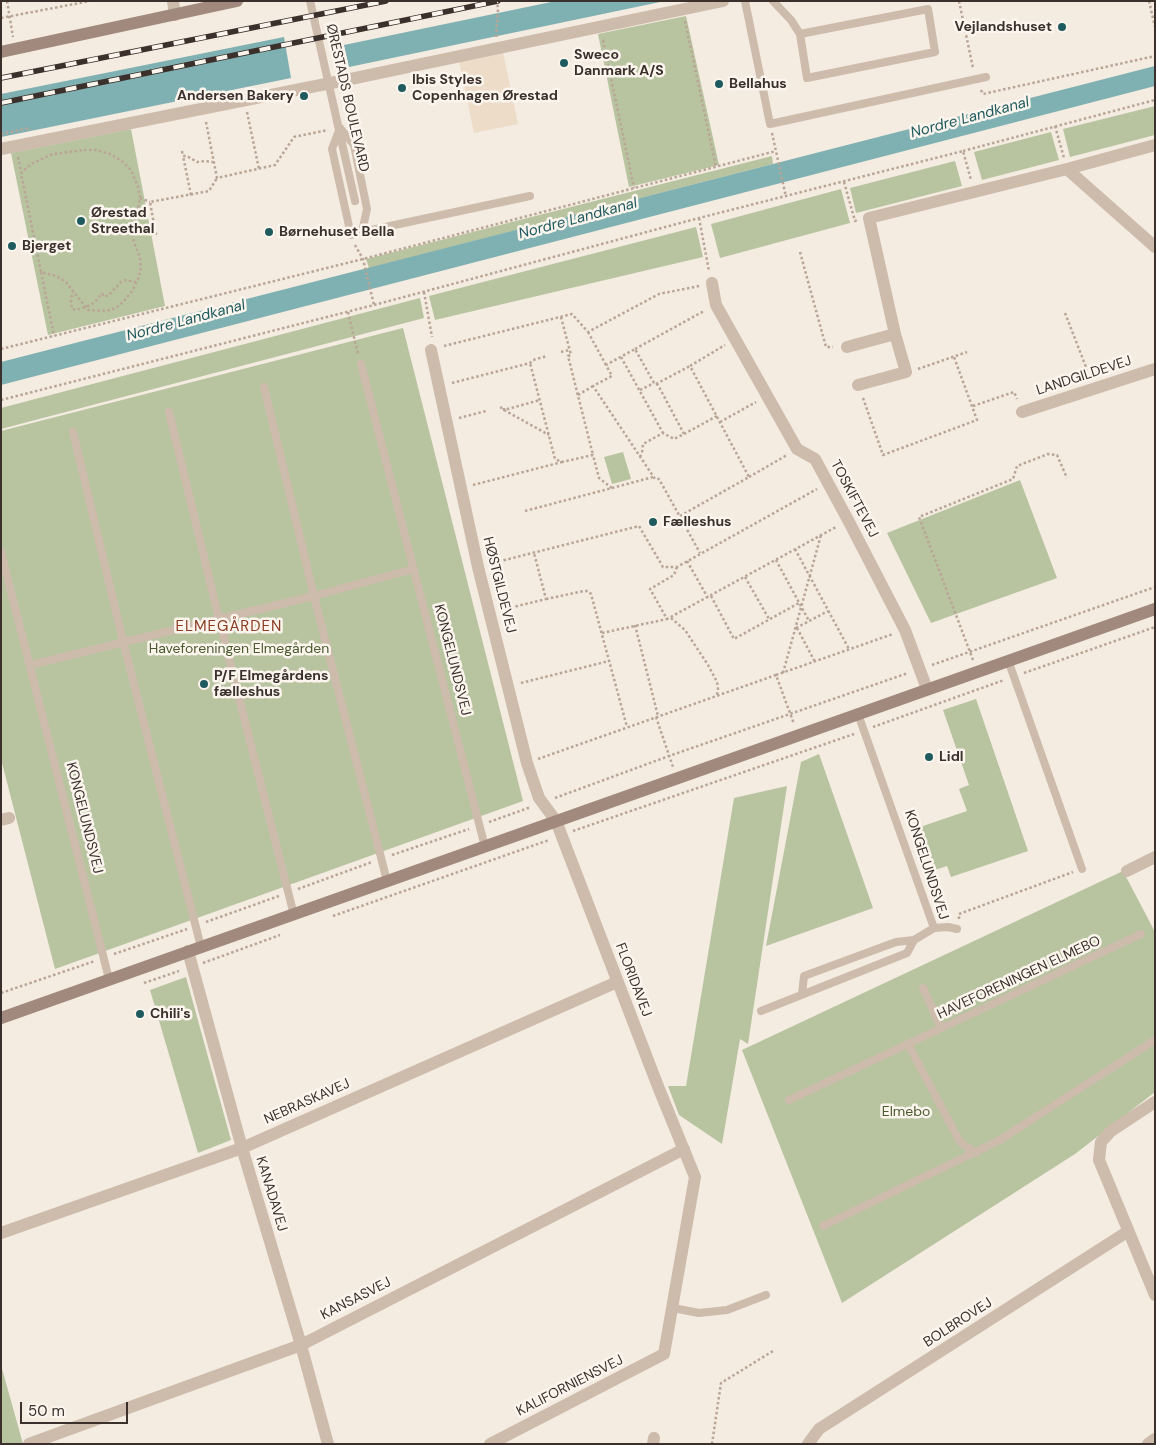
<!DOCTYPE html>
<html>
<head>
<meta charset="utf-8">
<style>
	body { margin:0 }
	#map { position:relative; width:1156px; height:1445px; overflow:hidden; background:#f4ebe1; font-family:"DM Sans",sans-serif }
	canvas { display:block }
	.frame { position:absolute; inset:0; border:2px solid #3b302b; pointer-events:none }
	.scale { position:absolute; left:20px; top:1402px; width:108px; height:22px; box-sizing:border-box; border:2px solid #3b302b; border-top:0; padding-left:6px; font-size:15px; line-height:18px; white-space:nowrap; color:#3b302b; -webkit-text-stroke:4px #fbf5ee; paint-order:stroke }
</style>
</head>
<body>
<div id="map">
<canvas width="1156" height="1445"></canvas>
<div class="frame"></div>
<div class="scale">50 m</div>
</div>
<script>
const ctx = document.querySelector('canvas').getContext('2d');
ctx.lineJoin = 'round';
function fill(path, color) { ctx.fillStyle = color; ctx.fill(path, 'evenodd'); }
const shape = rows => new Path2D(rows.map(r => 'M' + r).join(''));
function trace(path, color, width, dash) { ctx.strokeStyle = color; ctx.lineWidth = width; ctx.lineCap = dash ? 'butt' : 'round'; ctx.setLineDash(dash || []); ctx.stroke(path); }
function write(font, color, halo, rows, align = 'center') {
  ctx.font = font + ' "DM Sans",sans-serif'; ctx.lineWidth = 5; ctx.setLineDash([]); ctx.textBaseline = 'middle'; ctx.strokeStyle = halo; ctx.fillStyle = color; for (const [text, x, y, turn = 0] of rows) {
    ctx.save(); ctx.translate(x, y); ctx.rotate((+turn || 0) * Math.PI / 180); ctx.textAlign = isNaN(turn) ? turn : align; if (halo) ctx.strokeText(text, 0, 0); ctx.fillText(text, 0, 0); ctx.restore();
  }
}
const green = shape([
	[686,16,719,165,629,187,598,34],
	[1155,106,1155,135,1070,157,1063,129],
	[131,129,165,306,48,335,11,153],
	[1051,132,1059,160,982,180,974,152],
	[772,156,773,164,369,268,366,259],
	[955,161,962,186,856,213,850,188],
	[841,189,850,223,720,258,711,224],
	[696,227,703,257,435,320,429,296],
	[420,298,424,318,1,429,1,408],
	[403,328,523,801,55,969,1,759,1,431],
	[623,452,631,479,612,484,604,457],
	[1020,480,1057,578,931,623,887,533],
	[976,699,1028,851,951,877,947,866,935,870,920,827,967,811,959,789,969,785,943,710],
	[819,754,873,908,766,946,801,762],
	[787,786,748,1044,740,1039,722,1144,679,1115,668,1086,686,1086,734,798],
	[1123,871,1155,932,1155,1092,1075,1154,842,1303,742,1050],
	[186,977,231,1140,198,1153,150,990],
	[1,1365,23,1444,1,1444]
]);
const plaza = shape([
	[502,47,518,124,474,133,458,56]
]);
const water = shape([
	[556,1,665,1,349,67,344,45],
	[284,37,291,78,1,137,1,94],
	[1155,66,1155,86,1,385,1,362]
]);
const path = shape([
	[7,1,13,37],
	[959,1,973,68],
	[1149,1,1155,27],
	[1,18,90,1],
	[685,21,716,167],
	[496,37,498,9,497,1],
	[603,40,634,188],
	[981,90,983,94,1155,56],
	[247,112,259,169],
	[206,122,217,178,275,165,294,137,328,130],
	[1055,126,1064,158],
	[772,133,786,197],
	[1,134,29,128,30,130],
	[84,150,96,150,110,154,123,162,131,170,138,187,140,197,138,209,132,230,133,239,140,258,141,267,139,277,132,291,124,301,116,308,106,311,88,310,66,282,56,276,41,272,21,173,31,164,53,154,84,150],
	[182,151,183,156],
	[963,151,1155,100],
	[18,157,21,173],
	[844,182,855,221,857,220],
	[191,195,183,156,187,156,197,162,205,161,213,162],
	[140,198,150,202],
	[699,218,709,271],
	[156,235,150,202,209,191,217,178],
	[355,245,363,259,374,305],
	[800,252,826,347,833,347],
	[41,272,54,336],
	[73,290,71,301,72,309,76,310,91,305,98,299,100,295,102,294,105,297,109,295,121,282,125,280,136,282],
	[424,292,432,337],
	[348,312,358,354],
	[1065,313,1086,367,1086,378],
	[561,317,571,355,568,356,593,455],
	[588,332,606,365],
	[444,346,572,314,588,332,659,294,699,286],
	[1,349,363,259,776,151],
	[635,349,704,311],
	[561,352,569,350],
	[621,357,663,433],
	[918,369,967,352],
	[452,383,530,363,533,360,547,356],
	[656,384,690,366],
	[640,390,654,383],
	[578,395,593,386],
	[863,398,883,455,977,420,954,357],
	[1,400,374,305,699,218,963,151,971,180],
	[973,406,1014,392,1017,399],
	[500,408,504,407,504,410,540,400],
	[504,410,549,435],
	[459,418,486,411],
	[720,422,756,402],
	[684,434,717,416],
	[640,457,642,452,643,444,663,433,674,439,684,434,658,385,654,383,635,349,606,365,612,376,593,386,655,479,659,479,700,553],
	[749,477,787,455],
	[473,485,562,462,555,459,530,363],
	[612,488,653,477],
	[525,511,612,488,599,478,593,455,562,462],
	[680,516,749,477,690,366,725,345],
	[795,549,849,649],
	[776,560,809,621],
	[687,561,708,598],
	[489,564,639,526,663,567,677,567,817,489],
	[677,567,674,575,650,589,667,619,836,527],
	[745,577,769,619],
	[711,596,734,639,799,603],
	[546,599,584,591,588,591,591,594,627,727],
	[501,610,546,599,534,553],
	[671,618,685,630,708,665,717,682,718,689,717,695],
	[635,625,658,716],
	[796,628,828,611],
	[797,628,815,662],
	[602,633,667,619],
	[973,660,919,517,1013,479,1017,466,1048,454,1057,455,1067,478],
	[932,665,1155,587],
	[783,673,821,535],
	[1024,673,1155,627],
	[776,675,893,634],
	[521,683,609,661],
	[656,717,673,767],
	[873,727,1004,680],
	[538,759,776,675,794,724],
	[555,798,669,756,908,673],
	[489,822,531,807],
	[573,831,854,734],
	[392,855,469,829],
	[298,889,372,862],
	[333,916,549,840],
	[959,919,959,914,1073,872],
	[206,922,279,896],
	[114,954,187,929],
	[203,963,280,935],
	[144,983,179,971],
	[1,993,95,961],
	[712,1444,721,1383,773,1351]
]);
const lane = shape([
	[310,1,355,201],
	[745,1,770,124,986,77],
	[773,1,791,20,800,34,807,78,935,52,928,9,800,34],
	[340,128,354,145,367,209,362,232,351,235,332,149,340,128],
	[362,232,530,196],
	[361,364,485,847],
	[264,387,314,596,387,881],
	[169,412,219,619,294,915],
	[73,432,123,641,201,947],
	[1,552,109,979],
	[1008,660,1082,869],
	[30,665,314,596,413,569],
	[934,928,948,927,957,929],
	[923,988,941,1028],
	[802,994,804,976,896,942,914,940],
	[761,1011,907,953,914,940,934,928,858,714],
	[908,1044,960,1142,976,1153],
	[789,1100,1141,934],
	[823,1226,1000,1140,1155,1040],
	[673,1308,699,1313,727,1310,766,1295]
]);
const street = shape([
	[173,1,175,15],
	[1,149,341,81,723,1],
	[1067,169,1155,247],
	[712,283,716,305,797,449,815,459,848,520,905,630,927,689],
	[847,347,895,334],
	[431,350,478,567,527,763,539,798,556,821,659,1089,695,1177,664,1354,490,1444],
	[858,385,906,372,895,334,869,218,1067,169,1155,145],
	[1022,412,1155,369],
	[1,820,9,818],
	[1127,871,1155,857],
	[188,951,242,1148,301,1345,328,1444],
	[1155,1102,1111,1131,1101,1142,1099,1160,1155,1295],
	[1,1233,242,1148,617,982],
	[29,1444,301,1345,684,1149],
	[653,1444,654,1438],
	[808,1444,819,1429,1127,1232],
	[1148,1444,1155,1439]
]);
const secondary = shape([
	[1,52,237,1],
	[1,1018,1155,609]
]);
const rail = shape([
	[1,78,386,1],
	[1,103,498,1]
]);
const markers = [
	[1062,27,5,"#1f5a5e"],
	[564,63,5,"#1f5a5e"],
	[719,84,5,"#1f5a5e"],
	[402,88,5,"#1f5a5e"],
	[304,96,5,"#1f5a5e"],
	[81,221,5,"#1f5a5e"],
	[269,232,5,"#1f5a5e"],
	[12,246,5,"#1f5a5e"],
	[653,522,5,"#1f5a5e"],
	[204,684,5,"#1f5a5e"],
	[929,757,5,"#1f5a5e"],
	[140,1014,5,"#1f5a5e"]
];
const poiNames = [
	["Vejlandshuset",1052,27,"right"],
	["Sweco",574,55],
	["Danmark A/S",574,71],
	["Ibis Styles",412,80],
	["Copenhagen Ørestad",412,96],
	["Bellahus",729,84],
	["Andersen Bakery",294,96,"right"],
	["Ørestad",91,213],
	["Streethal",91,229],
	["Børnehuset Bella",279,232],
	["Bjerget",22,246],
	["Fælleshus",663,522],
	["P/F Elmegårdens",214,676],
	["fælleshus",214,692],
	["Lidl",939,757],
	["Chili's",150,1014]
];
const streetNames = [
	["ØRESTADS BOULEVARD",347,98,77],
	["LANDGILDEVEJ",1084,376,-18],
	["TOSKIFTEVEJ",854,499,62],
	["HØSTGILDEVEJ",499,585,76],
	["KONGELUNDSVEJ",452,660,76],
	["KONGELUNDSVEJ",84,818,76],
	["KONGELUNDSVEJ",926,865,72],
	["HAVEFORENINGEN ELMEBO",1019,978,-25],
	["FLORIDAVEJ",633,980,69],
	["NEBRASKAVEJ",307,1102,-24],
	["KANADAVEJ",271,1194,73],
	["KANSASVEJ",356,1299,-27],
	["BOLBROVEJ",958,1323,-33],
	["KALIFORNIENSVEJ",570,1386,-27]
];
const parkNames = [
	["Haveforeningen Elmegården",239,649],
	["Elmebo",906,1112]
];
const waterNames = [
	["Nordre Landkanal",970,118,-15],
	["Nordre Landkanal",578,219,-15],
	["Nordre Landkanal",186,321,-15]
];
const neighbourhoodNames = [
	["ELMEGÅRDEN",229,627]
];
fill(green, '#b8c4a0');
fill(plaza, '#ecdcc8');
fill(water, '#7fb0b2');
trace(path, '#b9a596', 2.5, [2.5, 2.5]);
trace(lane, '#cdbbac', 8);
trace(street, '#cdbbac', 12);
trace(secondary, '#a18a7d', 12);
trace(rail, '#3b302b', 5.5);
trace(rail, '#fbf5ee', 4, [11]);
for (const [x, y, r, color] of markers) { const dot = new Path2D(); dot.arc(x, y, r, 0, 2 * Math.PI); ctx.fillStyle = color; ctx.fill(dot); trace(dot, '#fbf5ee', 2); }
write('bold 14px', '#3b302b', '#fbf5ee', poiNames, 'left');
write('14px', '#3b302b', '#fbf5ee', streetNames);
write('14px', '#4a5a2e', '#fbf5ee', parkNames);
write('italic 15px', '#1f5a5e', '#fbf5ee', waterNames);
ctx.letterSpacing = '1px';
write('15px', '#8c3b22', '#fbf5ee', neighbourhoodNames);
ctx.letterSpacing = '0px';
</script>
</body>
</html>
